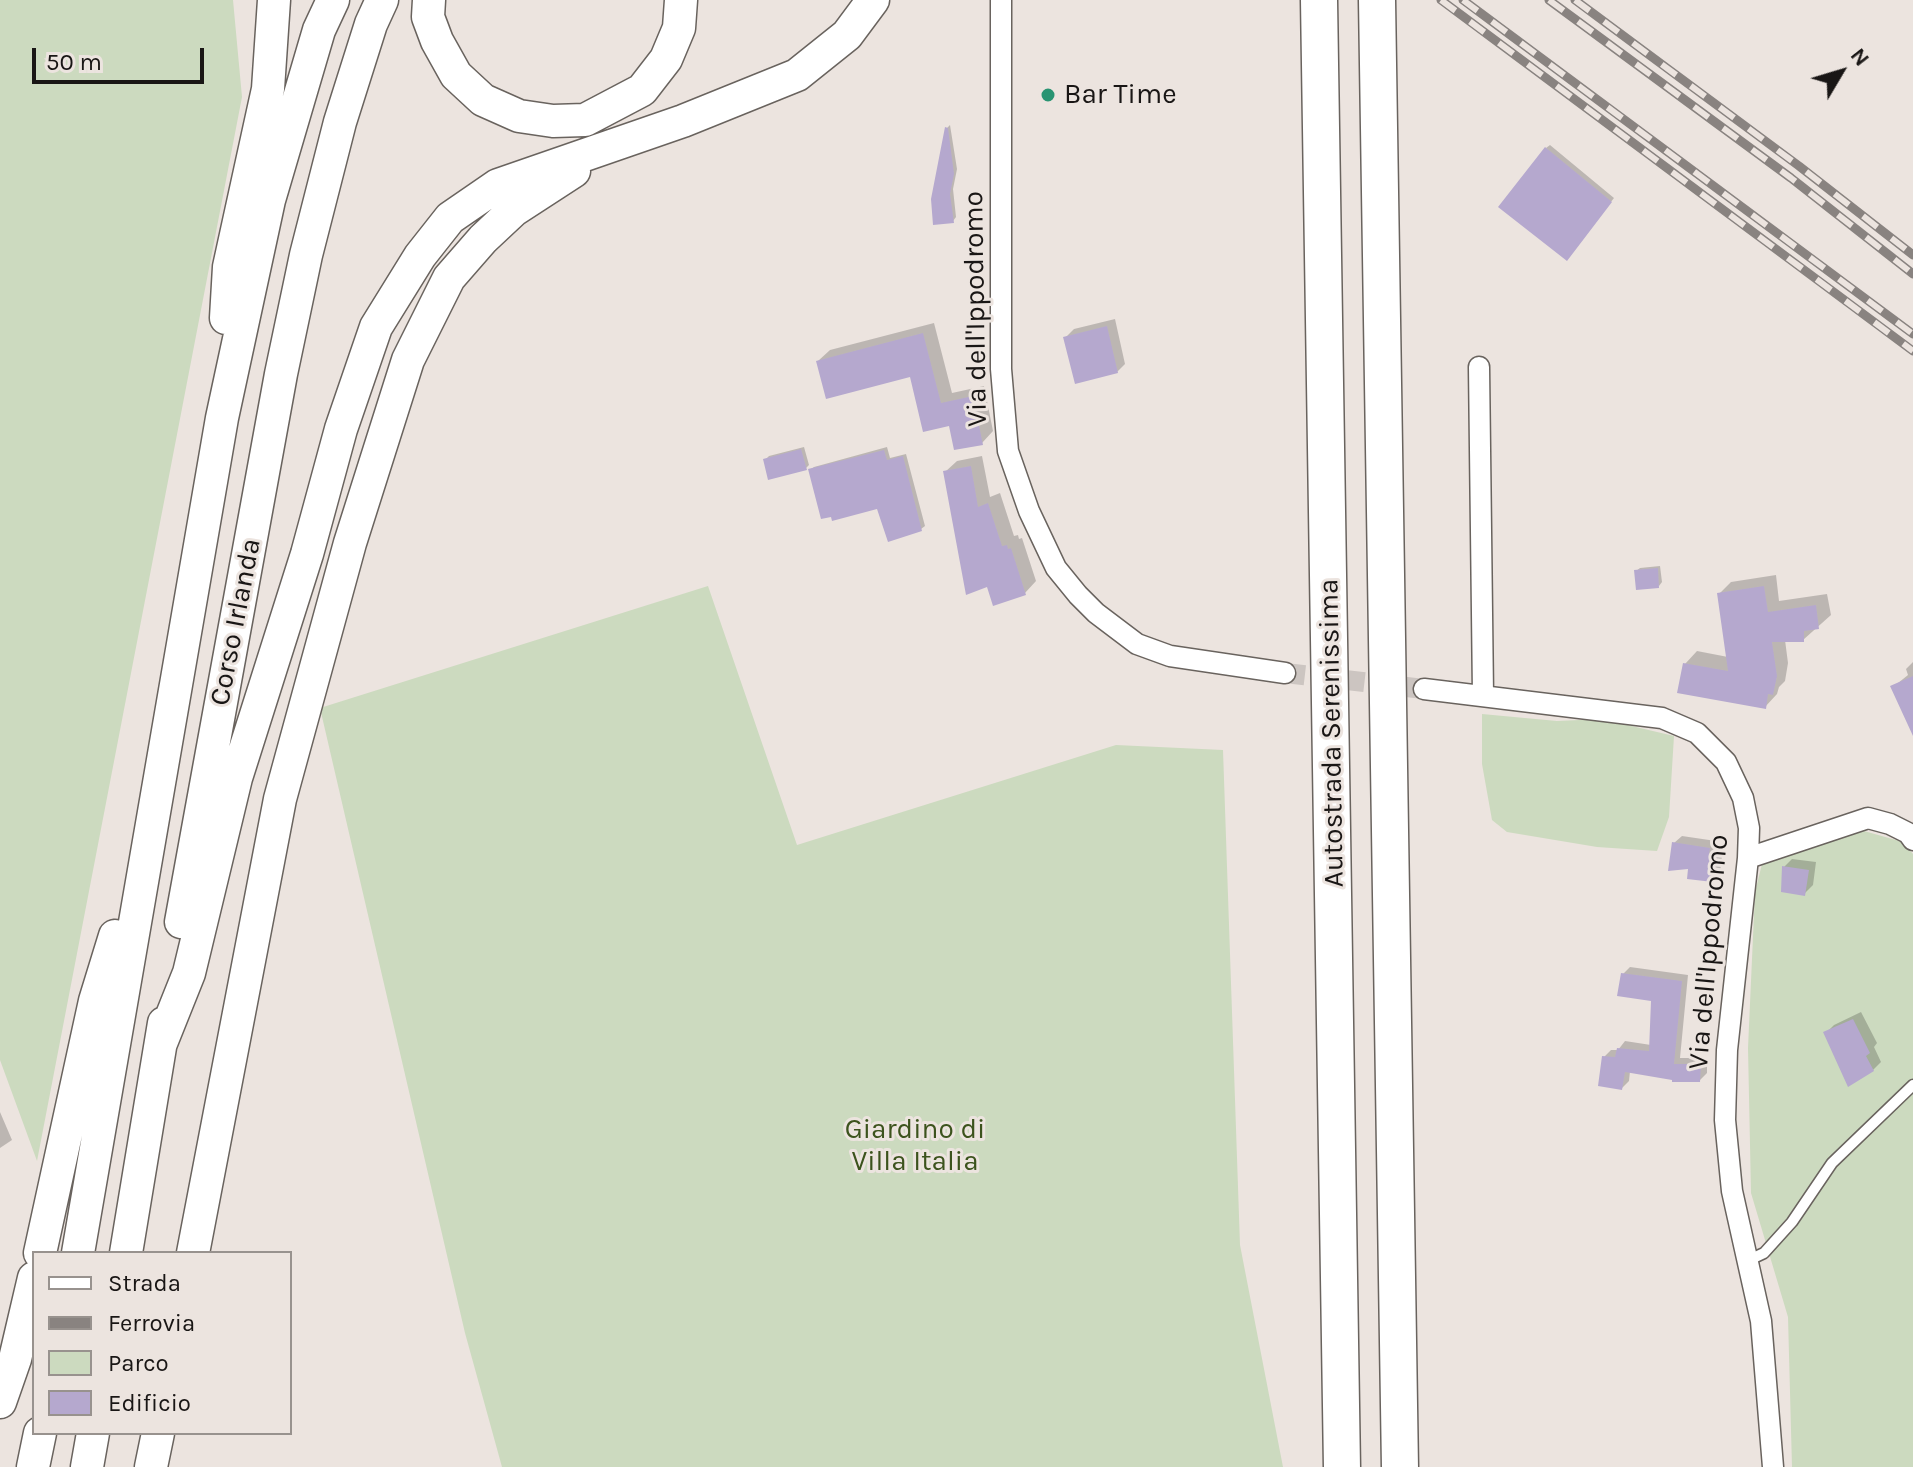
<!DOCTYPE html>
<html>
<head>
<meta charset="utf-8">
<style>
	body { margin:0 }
	#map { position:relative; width:1913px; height:1467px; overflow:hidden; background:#ece4df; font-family:Karla,sans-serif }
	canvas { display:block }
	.legend { position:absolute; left:32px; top:1251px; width:260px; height:184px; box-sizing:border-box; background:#ece4df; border:2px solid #98928e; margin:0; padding:10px 14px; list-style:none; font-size:24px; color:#191615 }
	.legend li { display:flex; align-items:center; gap:16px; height:40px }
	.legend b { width:40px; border:2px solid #98928e }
	.north { position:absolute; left:1801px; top:32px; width:80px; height:80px; -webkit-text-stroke:6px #ece4df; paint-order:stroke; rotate:52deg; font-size:22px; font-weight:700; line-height:32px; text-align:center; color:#191615 }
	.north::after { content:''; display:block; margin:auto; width:28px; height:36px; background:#191615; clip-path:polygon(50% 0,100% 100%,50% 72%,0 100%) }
	.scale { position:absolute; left:32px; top:48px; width:172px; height:36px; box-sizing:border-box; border:4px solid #191615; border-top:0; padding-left:10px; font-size:24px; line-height:28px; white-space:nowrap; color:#191615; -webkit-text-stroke:6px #ece4df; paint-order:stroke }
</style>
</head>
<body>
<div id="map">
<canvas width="1913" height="1467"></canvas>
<ul class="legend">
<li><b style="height:10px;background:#fff"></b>Strada</li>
<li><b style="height:10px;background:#898380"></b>Ferrovia</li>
<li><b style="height:22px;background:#ccdabf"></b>Parco</li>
<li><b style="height:22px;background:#b5a8ce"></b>Edificio</li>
</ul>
<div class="north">N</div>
<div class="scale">50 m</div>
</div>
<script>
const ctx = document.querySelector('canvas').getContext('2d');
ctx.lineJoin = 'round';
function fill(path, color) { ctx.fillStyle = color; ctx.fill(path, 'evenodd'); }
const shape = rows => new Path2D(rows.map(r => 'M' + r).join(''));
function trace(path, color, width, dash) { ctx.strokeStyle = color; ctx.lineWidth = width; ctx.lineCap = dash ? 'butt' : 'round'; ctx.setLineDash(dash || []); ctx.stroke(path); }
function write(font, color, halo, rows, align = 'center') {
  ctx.font = font + ' Karla,sans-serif'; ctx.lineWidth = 6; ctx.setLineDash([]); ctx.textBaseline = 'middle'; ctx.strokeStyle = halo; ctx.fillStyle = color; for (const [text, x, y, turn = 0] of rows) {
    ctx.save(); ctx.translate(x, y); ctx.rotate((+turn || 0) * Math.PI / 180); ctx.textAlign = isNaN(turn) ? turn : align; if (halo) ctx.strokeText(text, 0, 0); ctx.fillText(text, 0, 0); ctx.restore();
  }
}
const green = shape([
	[0,0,233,0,242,97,37,1161,0,1060],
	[708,586,797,845,1116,745,1223,750,1240,1245,1283,1467,502,1467,465,1333,320,708],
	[1482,714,1557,721,1602,719,1674,736,1669,817,1657,851,1597,847,1507,832,1492,820,1482,764],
	[1864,831,1903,842,1913,854,1913,1467,1792,1467,1788,1317,1751,1193,1748,1048,1755,892,1762,864]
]);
const shadow = shape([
	[950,125,957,169,953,189,956,217,953,221,935,223,947,128],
	[1550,145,1614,198,1570,255,1546,148],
	[1115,319,1125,364,1117,372,1066,337,1074,329],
	[934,323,952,393,984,386,993,431,982,443,950,424,912,375,818,361,830,350],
	[804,447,809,465,806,468,765,460,769,456],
	[887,447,890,458,906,454,925,526,921,529,810,470,814,467],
	[982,456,990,497,1000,493,1014,536,1018,535,1019,539,1022,538,1036,581,1025,593,945,472,957,461],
	[1660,566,1662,582,1659,586,1636,571,1640,568],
	[1776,575,1779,601,1827,594,1831,615,1803,640,1785,640,1788,663,1785,681,1779,687,1777,694,1765,707,1685,664,1697,651,1728,657,1719,594,1731,582],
	[1913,662,1913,715,1893,687,1908,675,1906,669],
	[1682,836,1716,841,1715,847,1723,848,1720,873,1713,880,1691,867,1674,843],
	[1792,859,1816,862,1813,885,1805,893,1784,867],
	[1630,967,1688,975,1680,1058,1707,1058,1707,1073,1700,1080,1630,1071,1629,1081,1622,1088,1604,1057,1611,1050,1618,1050,1625,1041,1651,1045,1653,999,1623,974],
	[1861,1012,1877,1043,1874,1047,1881,1062,1873,1070,1826,1033,1834,1025],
	[0,1112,12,1140,0,1148]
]);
const building = shape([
	[945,127,948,128,954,174,950,194,954,223,933,225,931,199],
	[1545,147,1612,202,1567,261,1498,207],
	[1107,326,1118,373,1075,384,1063,337],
	[923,333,941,403,973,396,983,445,954,450,949,426,923,432,910,377,826,399,816,361],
	[801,449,807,470,768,480,763,459],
	[884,450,887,460,903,456,922,531,888,542,877,509,832,521,831,517,821,519,808,469],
	[971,466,978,507,988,503,1002,546,1007,545,1008,549,1011,548,1026,595,993,606,987,587,966,595,943,471],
	[1658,568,1659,588,1636,590,1634,570],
	[1764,586,1768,612,1816,605,1819,629,1804,631,1804,642,1772,642,1777,676,1773,695,1768,694,1766,709,1677,693,1683,663,1728,671,1717,593],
	[1913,676,1913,736,1890,686],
	[1672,842,1710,848,1709,854,1717,855,1713,882,1687,879,1688,869,1668,871],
	[1782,866,1809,870,1805,896,1781,892],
	[1621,973,1682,981,1674,1064,1701,1064,1700,1082,1672,1082,1672,1080,1625,1072,1622,1090,1598,1086,1602,1056,1615,1057,1617,1048,1649,1051,1651,1001,1617,996],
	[1853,1019,1870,1053,1866,1056,1874,1071,1848,1087,1823,1032]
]);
const minorTunnel = shape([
	[1285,673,1424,689]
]);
const service = shape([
	[1747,1261,1764,1253,1792,1222,1832,1163,1913,1085]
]);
const minor = shape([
	[1001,0,1001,369,1008,451,1029,511,1056,568,1078,595,1096,613,1137,644,1170,656,1285,673],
	[1479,367,1483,695],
	[1424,689,1662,718,1697,733,1726,762,1743,798,1749,828,1748,858,1727,1050,1725,1120,1732,1191,1761,1321,1773,1467],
	[1748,858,1868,818,1890,824,1908,833,1913,840]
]);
const trunk = shape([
	[429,0,428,17,437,41,456,75,483,100,519,116,553,121,585,120,642,90,666,59,679,28,681,0],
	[226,318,229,267,268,89,274,0],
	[181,922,281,374,306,255,340,122,371,24,382,0],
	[161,1043,189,973,236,778,307,554,341,429,376,327,420,256,450,218,498,185,683,121,797,75,847,35,873,0],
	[40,1253,95,1001,115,936],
	[78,1253,222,418,269,200,319,30,333,0],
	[126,1253,164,1023],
	[193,1253,280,799,350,543,408,360,449,278,483,239,514,210,574,171],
	[0,1402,15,1359,34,1278],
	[33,1467,40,1433],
	[87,1467,93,1433],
	[151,1467,158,1433]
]);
const motorway = shape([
	[1319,0,1342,1467],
	[1377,0,1400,1467]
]);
const rail = shape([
	[1441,0,1913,351],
	[1463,0,1913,334],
	[1549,0,1791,178,1913,274],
	[1575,0,1799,166,1913,255]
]);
const markers = [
	[1048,95,8,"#299472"]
];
const poiNames = [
	["Bar Time",1064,95]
];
const streetNames = [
	["Via dell'Ippodromo",976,309,-91],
	["Corso Irlanda",236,622,-79],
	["Autostrada Serenissima",1332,733,-91],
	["Via dell'Ippodromo",1709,952,-85]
];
const parkNames = [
	["Giardino di",915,1130],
	["Villa Italia",915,1162]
];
fill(green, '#ccdabf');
fill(shadow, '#0003');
fill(building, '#b5a8ce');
trace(minorTunnel, '#ccc5c1', 20, [20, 10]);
trace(service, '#69635e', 13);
trace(minor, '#69635e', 23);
trace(trunk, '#69635e', 35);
trace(motorway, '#69635e', 39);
trace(service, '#fff', 10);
trace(minor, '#fff', 20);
trace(trunk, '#fff', 32);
trace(motorway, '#fff', 36);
trace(rail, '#898380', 9);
trace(rail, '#ece4df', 6, [18]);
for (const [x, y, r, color] of markers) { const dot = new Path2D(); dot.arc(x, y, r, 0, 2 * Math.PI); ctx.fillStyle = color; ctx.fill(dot); trace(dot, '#ece4df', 3); }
write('28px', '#191615', '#ece4df', poiNames, 'left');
write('28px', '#191615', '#ece4df', streetNames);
write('28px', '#3c531d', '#ece4df', parkNames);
</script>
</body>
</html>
